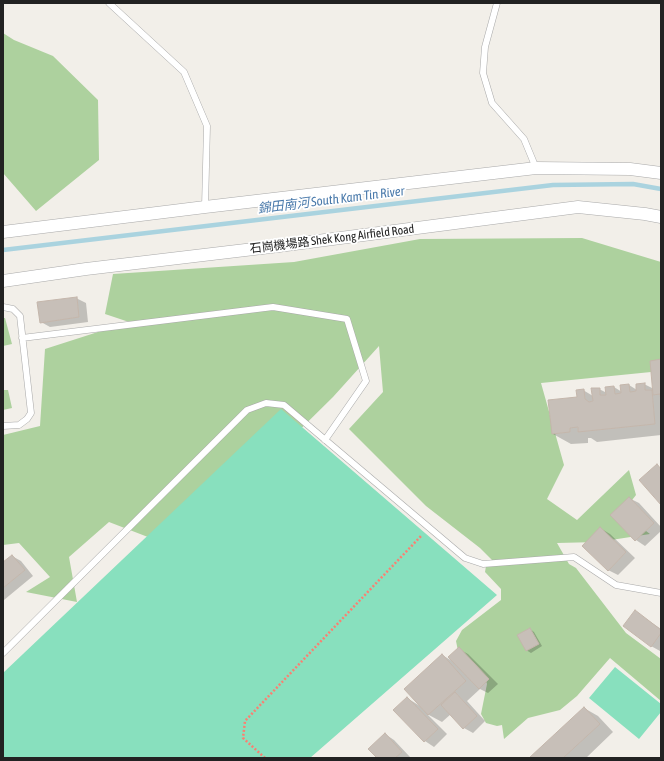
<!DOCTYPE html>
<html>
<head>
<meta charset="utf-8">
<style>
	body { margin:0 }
	#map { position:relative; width:664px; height:761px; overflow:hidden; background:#f2efe9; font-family:"Asap Condensed",sans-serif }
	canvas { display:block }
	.frame { position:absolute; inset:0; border:4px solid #222; pointer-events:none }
</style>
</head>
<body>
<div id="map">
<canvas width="664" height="761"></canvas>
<div class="frame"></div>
</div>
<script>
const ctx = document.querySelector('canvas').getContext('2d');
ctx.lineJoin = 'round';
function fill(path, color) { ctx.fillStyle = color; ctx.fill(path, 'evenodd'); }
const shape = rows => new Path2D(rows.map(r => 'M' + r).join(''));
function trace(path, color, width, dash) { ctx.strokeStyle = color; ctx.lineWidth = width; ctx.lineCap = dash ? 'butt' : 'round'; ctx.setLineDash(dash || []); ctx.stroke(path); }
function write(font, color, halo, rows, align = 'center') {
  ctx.font = font + ' "Asap Condensed","Noto Sans TC",sans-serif'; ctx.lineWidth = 3.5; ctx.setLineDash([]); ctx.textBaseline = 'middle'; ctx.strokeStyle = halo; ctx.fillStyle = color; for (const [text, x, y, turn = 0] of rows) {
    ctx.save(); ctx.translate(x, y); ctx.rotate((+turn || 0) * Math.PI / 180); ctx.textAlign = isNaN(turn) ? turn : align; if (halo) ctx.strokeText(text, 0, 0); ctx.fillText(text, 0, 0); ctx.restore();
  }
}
const forest = shape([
	[3,33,14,40,53,56,98,100,99,160,36,211,3,173],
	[582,238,661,262,661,371,541,383,564,465,547,499,577,520,629,470,636,495,622,513,650,534,598,542,557,543,569,564,576,568,626,633,661,659,661,701,610,658,577,696,560,710,528,718,504,739,502,725,497,726,486,723,481,714,487,684,485,677,458,651,456,641,462,630,501,600,501,589,485,572,486,566,497,565,480,548,426,506,349,429,383,392,379,346,333,397,179,549,109,522,69,557,77,602,26,592,50,577,19,543,3,545,3,435,40,426,45,349,129,322,105,314,113,274,294,262,420,239],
	[3,318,5,318,12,344,3,346],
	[3,390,8,390,12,408,3,410]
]);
const pitch = shape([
	[281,409,497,595,310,758,3,758,3,673],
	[615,667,661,704,661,712,639,739,589,698]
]);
const shadow = shape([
	[76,298,86,303,88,322,50,327,41,322],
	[661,361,661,435,597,442,591,438,588,438,588,443,571,444,553,434,583,390,593,396,599,389,607,393,606,388,614,387,622,392,622,386,629,385,637,390,644,384,654,389],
	[629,498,639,503,661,527,661,531,645,546,636,540,611,515],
	[600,528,610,534,635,558,618,575,608,570],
	[12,556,21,561,33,576,4,600,3,563],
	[635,611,661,629,660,651,651,646],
	[530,629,534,632,542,646,531,653,526,650],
	[459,649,468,654,498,684,488,693,480,689,467,701,485,721,473,733,464,728,451,714,442,722,427,714,447,734,434,747,425,741,394,710,407,698,420,706,442,655,454,662],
	[584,708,598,716,613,732,586,758,530,758],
	[385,734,394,740,410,757,379,758]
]);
const stream = shape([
	[3,250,553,185,633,184,661,189]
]);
const building = shape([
	[77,297,79,317,40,323,37,302,77,297],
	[661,359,661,402,660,394,653,395,650,361,661,359],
	[645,383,645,390,652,390,655,424,578,432,578,427,570,428,570,432,552,434,548,400,577,397,576,390,584,389,585,399,589,402,593,401,591,388,600,388,600,395,606,395,605,387,614,386,615,394,621,393,620,385,629,384,630,392,636,391,636,384,645,383],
	[657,464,661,469,661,505,639,480,657,464],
	[629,497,654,523,635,541,610,515,629,497],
	[600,527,626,552,608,571,582,546,600,527],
	[12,555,25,570,3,588,3,562,12,555],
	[635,610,661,630,661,633,651,647,623,626,635,610],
	[530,628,539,644,526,651,517,635,530,628],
	[459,647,489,679,479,689,448,657,459,647],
	[442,654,466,681,428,715,404,689,442,654],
	[455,692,477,716,463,729,441,705,455,692],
	[407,697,438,729,424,742,393,710,407,697],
	[584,707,600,724,563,758,529,758,584,707],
	[385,733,402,752,395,758,377,758,368,749,385,733]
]);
const path = shape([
	[265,758,243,738,245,721,422,535]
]);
const lane = shape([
	[109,3,184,72,207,126,205,207],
	[497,3,485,47,483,73,492,103,524,139,536,168],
	[3,307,13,309,20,316,31,413,27,419,19,425,3,426],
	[22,338,273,307,347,319,366,381,325,440],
	[3,653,247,410,266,403,284,405,465,558,483,564,574,557,616,585,661,593]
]);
const street = shape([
	[3,232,205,207,536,168,630,169,661,173],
	[3,281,86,269,279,246,578,207,645,214,661,217]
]);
const streetNames = [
	["石崗機場路 Shek Kong Airfield Road",332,239,-7]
];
const waterNames = [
	["錦田南河 South Kam Tin River",331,200,-7]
];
fill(forest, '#add19e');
fill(pitch, '#88e0be');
fill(shadow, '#0003');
trace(stream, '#aad3df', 4.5);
fill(building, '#c7bfb8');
trace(building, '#c4b6ab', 1);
trace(lane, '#a9a9a9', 7);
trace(street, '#a9a9a9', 13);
trace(path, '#fa8072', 2.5, [2, 2]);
trace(lane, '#fff', 6);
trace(street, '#fff', 12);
write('12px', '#222', '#fff', streetNames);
write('italic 13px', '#4a7aab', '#fff', waterNames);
</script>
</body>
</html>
